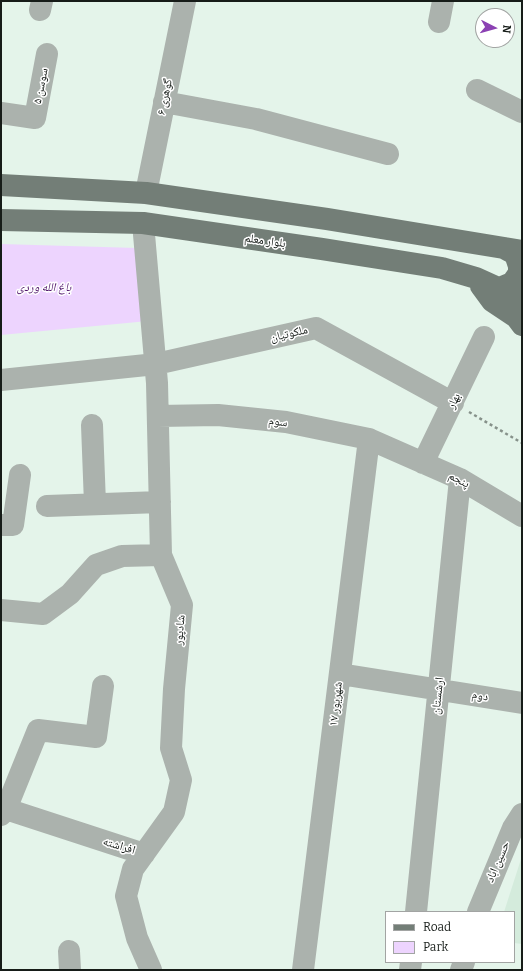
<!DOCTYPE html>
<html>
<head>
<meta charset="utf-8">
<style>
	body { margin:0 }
	#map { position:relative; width:523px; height:971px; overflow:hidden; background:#e4f4ea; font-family:Bitter,serif }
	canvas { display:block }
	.frame { position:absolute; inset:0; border:2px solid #161c18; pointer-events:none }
	.legend { position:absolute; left:385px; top:911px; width:130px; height:52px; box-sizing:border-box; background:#fff; border:1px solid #a2a4a3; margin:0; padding:5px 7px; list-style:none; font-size:12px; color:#161c18 }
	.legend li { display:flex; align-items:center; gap:8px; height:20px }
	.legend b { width:20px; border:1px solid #a2a4a3 }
	.north { position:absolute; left:475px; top:8px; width:40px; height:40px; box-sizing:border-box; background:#fff; border:1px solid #a2a4a3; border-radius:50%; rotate:96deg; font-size:11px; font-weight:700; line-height:16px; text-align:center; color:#161c18 }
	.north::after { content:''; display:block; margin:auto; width:14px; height:18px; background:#8b41b3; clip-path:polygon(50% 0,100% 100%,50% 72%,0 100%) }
</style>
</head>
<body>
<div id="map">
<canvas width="523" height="971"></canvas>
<div class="frame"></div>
<ul class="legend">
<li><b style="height:5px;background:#737e77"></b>Road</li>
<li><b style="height:11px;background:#edd4fe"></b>Park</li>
</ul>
<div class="north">N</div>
</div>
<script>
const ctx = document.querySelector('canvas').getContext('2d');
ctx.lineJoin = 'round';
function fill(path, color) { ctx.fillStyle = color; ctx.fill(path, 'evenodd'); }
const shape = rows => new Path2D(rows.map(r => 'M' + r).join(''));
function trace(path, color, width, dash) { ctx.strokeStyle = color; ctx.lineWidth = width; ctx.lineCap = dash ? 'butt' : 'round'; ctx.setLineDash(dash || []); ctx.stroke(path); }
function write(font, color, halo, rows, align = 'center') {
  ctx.font = font + ' Bitter,"Noto Naskh Arabic",serif'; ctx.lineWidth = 3; ctx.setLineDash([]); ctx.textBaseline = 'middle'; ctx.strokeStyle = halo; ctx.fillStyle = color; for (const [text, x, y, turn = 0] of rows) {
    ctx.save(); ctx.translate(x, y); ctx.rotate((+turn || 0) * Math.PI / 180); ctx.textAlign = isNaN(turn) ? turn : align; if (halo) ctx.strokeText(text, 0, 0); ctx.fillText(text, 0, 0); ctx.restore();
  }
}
const built = shape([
	[521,859,522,859,522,944,514,943,514,912,504,912]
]);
const green = shape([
	[1,244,137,248,148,321,1,335]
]);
const path = shape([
	[469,412,522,443]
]);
const minor = shape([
	[40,10,42,1],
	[439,22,443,1],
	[477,90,522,112],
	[164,102,256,119,388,154],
	[1,113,35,118,47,54],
	[146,193,185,1],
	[143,223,157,383,161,555,182,605,174,689,171,748,181,780,174,812,133,869,126,896,137,938,151,970],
	[1,380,156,364,316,328,453,403],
	[158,416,218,415,286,422,369,439,460,479,522,516],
	[92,425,95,504],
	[423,463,484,337],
	[47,506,160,502],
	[1,525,13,525,20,475],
	[1,610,43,614,70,594,96,565,122,556,161,555],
	[340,674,522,703],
	[6,809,38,730,96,737,103,686],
	[1,815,6,809,144,854],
	[416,912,460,479],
	[478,912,513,828,522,814],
	[69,951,70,970],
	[303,970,369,439],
	[410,970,411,962],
	[461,970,464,962]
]);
const major = shape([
	[1,185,146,193,327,219,522,251],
	[1,220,143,223,322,249,442,268,476,278,522,299],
	[481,286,492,301,516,317,522,325],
	[494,287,500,288,512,283,519,273,519,266,515,254,504,248]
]);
const streetNames = [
	["سوسن ۵",41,86,-79],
	["گوهری ۶",165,97,-78],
	["بلوار معلم",265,241,8],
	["ملکوتیان",289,334,-13],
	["بهار",454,401,-64],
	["سوم",278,422,7],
	["پنجم",459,480,27],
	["شادپور",180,630,-85],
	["ارشستان",438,696,-84],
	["دوم",480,696,10],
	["۱۷ شهریور",336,704,-83],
	["افراشته",119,846,17],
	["حسین اباد",498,862,-67]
];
const parkNames = [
	["باغ الله وردی",44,288]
];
fill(built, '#d4ebdc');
fill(green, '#edd4fe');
trace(path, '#86918a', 2.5, [3, 3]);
trace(minor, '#abb2ad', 22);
trace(major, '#737e77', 22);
write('12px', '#161c18', '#fff', streetNames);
write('italic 12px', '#4a0f66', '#fff', parkNames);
</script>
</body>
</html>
